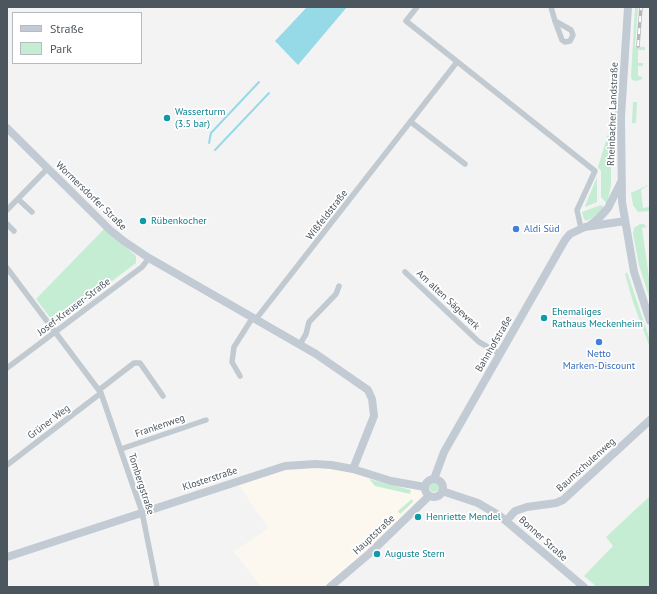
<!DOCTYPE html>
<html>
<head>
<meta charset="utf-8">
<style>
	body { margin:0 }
	#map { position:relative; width:657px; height:594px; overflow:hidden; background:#f4f3f3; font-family:"PT Sans",sans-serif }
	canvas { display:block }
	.frame { position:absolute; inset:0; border:8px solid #4b565f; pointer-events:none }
	.legend { position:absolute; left:12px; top:12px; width:130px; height:52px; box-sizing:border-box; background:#fff; border:1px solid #b7bbbf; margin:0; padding:5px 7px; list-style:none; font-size:12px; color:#4b565f }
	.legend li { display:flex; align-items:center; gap:8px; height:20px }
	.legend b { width:20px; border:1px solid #b7bbbf }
</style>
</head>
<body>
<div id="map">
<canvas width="657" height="594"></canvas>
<div class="frame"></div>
<ul class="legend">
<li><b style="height:5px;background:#c2cbd4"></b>Straße</li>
<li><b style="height:11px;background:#c5edd3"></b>Park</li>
</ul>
</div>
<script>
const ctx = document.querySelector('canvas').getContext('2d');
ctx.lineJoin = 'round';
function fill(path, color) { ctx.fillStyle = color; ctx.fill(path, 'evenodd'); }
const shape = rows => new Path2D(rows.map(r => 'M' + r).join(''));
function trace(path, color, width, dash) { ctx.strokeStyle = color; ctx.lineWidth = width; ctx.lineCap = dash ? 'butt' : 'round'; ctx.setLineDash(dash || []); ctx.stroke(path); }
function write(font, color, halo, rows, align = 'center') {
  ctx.font = font + ' "PT Sans",sans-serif'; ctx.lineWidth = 3.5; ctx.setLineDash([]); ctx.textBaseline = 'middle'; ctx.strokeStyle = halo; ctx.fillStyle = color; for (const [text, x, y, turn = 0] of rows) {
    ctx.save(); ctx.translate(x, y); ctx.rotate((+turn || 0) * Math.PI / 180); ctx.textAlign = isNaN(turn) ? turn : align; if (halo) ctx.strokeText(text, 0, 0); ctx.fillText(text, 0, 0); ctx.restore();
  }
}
const commercial = shape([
	[315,464,422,487,425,492,426,499,329,587,261,587,234,552,268,528,236,481,251,476]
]);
const green = shape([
	[635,7,638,7,635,46,645,47,645,50,638,50,638,63,643,63,643,66,638,66,638,76,642,77,642,79,637,81,632,80,631,77],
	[633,102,637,102,636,123,632,123],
	[615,111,617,111,611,163,611,185,607,204,601,197,601,171,598,167],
	[597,177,597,202,585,207,585,206],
	[650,184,641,190,643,208,649,207,649,211,638,212,633,205,631,193],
	[601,205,604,207,599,214,586,221,584,219,582,212],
	[640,224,644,224,647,227,642,228,650,285,650,300,639,265,633,234,634,228],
	[104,229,136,256,136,263,55,324,36,299],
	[627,272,650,340,650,348,633,302,625,274],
	[369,479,411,490,410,494,375,486],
	'429 487a5 5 0 1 1 10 0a5 5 0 1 1-10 0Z',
	[650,496,650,587,597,587,584,576,613,546,606,537],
	[412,499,413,502,400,514,398,511]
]);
const water = shape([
	[307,7,347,7,298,65,275,41]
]);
const stream = shape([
	[209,143,211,133,259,82],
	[215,150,269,93]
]);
const street = shape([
	[417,7,406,21,595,171,577,210,581,228],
	[551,7,555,21],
	[555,21,571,30,573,35,570,41,565,42,562,40,555,21],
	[411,122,465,164],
	[18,199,32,212],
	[7,210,48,168],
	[7,224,14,231],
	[7,268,101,393,142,512,157,587],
	[405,272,479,342,500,354],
	[256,319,457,62],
	[300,344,306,334,309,322,336,294,339,286],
	[7,368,142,267,149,258],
	[240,376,232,362,234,347,253,317],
	[99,390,134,363,140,363,163,396],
	[121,449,206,420],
	[7,465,101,393]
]);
const secondary = shape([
	[628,7,621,117,622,202,634,272,650,321],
	[7,128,110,230,125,242,149,258,316,354,368,390,372,399,374,416,353,469],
	[590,225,600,217,608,208,621,182],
	'425 488a9 9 0 1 1 18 0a9 9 0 1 1-18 0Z',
	[434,479,444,452,565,240,570,234,585,227,625,221],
	[442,491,478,503,500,516,584,587],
	[507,520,515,511,527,507,556,503,563,500,650,420],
	[7,557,285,466,315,464,331,465,353,469,391,481,425,487],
	[330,587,370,553,429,496]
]);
const rail = shape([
	[638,46,641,7]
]);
const markers = [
	[167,118,4,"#0f9aa8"],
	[143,221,4,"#0f9aa8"],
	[516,229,4,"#3f7fe0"],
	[544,318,4,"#0f9aa8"],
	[599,342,4,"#3f7fe0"],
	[418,517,4,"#0f9aa8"],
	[377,554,4,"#0f9aa8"]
];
const cultureNames = [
	["Wasserturm",175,112],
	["(3.5 bar)",175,124],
	["Rübenkocher",151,221],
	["Ehemaliges",552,312],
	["Rathaus Meckenheim",552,324],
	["Henriette Mendel",426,517],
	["Auguste Stern",385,554]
];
const streetNames = [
	["Rheinbacher Landstraße",613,114,-88],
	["Wormersdorfer Straße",91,196,44],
	["Wißfeldstraße",327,215,-52],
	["Am alten Sägewerk",448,300,43],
	["Josef-Kreuser-Straße",74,307,-37],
	["Bahnhofstraße",494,344,-60],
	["Grüner Weg",49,422,-37],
	["Frankenweg",160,426,-19],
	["Baumschulenweg",586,465,-42],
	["Klosterstraße",210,479,-18],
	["Tombergstraße",141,484,72],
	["Hauptstraße",374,535,-43],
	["Bonner Straße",543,539,42]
];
const shopNames = [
	["Aldi Süd",524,229],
	["Netto",599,354,"center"],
	["Marken-Discount",599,366,"center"]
];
fill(commercial, '#fcf8ef');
fill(green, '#c5edd3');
fill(water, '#96dae7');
trace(stream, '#96dae7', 2);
trace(street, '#c1cad0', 5.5);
trace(secondary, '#c2cbd4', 8);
trace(rail, '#b5b8bc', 3.5);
trace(rail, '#fff', 2, [6]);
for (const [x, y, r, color] of markers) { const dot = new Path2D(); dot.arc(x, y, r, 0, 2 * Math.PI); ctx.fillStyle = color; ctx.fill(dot); trace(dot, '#fff', 1.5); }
write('10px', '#0d838f', '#fff', cultureNames, 'left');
write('10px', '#4b565f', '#fff', streetNames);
write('10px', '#366cbe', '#fff', shopNames, 'left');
</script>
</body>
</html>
